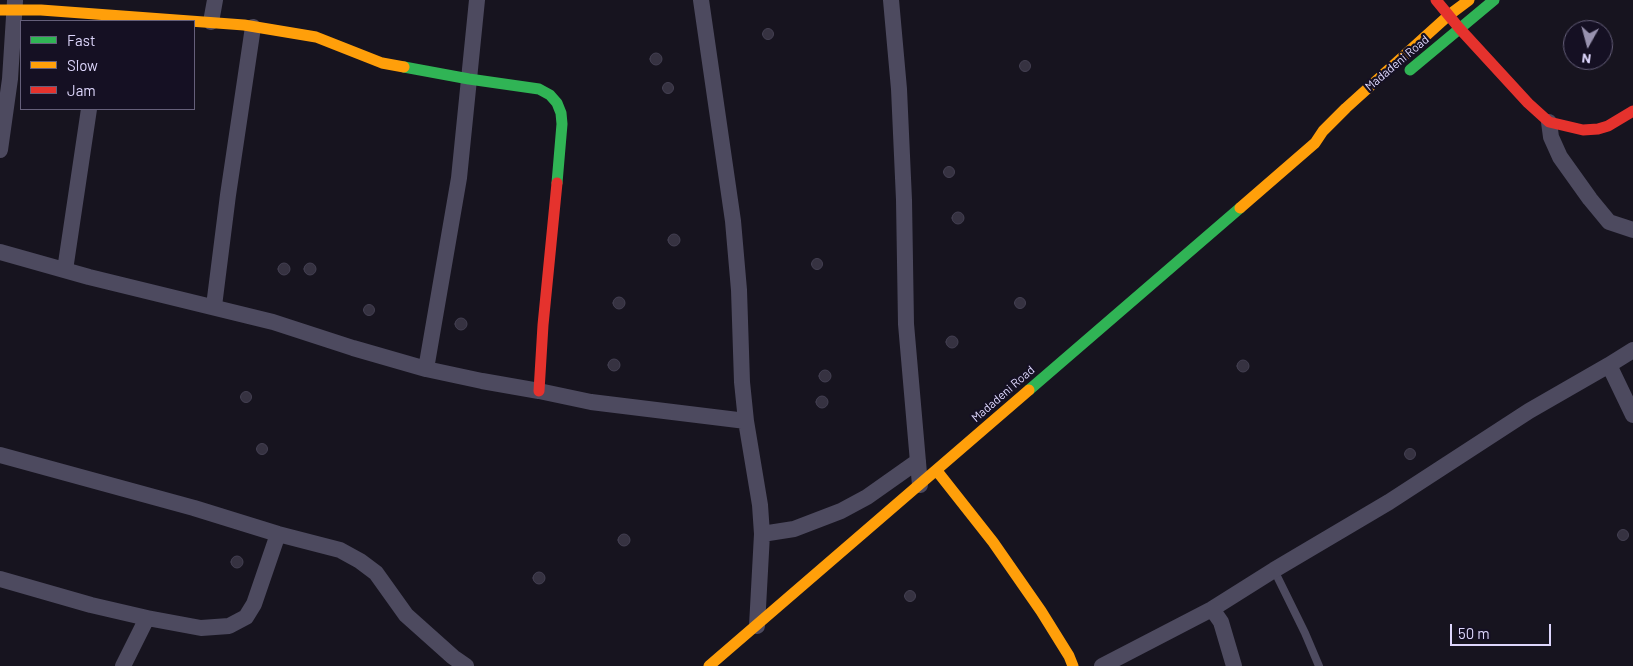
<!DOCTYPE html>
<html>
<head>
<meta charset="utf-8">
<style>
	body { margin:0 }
	#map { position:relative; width:1633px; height:666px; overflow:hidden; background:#17141f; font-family:Barlow,sans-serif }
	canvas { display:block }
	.legend { position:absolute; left:20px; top:20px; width:175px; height:90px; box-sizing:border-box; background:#151023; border:1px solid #655f7a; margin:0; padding:6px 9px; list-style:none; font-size:15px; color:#ddd6fc }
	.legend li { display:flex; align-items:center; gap:10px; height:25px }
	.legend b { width:25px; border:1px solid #655f7a }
	.north { position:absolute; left:1563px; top:20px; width:50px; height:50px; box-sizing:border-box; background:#151023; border:1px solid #655f7a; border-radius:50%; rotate:187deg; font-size:14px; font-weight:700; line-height:20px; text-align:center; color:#ddd6fc }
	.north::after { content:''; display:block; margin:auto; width:18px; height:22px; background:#9892af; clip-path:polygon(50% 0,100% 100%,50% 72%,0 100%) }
	.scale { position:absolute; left:1450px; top:624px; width:101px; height:22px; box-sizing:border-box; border:2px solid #ddd6fc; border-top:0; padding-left:6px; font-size:15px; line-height:18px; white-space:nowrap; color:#ddd6fc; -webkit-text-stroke:4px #151023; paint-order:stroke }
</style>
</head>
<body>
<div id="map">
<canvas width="1633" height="666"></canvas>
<ul class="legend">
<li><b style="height:6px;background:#30b455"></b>Fast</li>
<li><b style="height:6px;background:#ff9f0a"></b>Slow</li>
<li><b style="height:6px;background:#e5322d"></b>Jam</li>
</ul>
<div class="north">N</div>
<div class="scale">50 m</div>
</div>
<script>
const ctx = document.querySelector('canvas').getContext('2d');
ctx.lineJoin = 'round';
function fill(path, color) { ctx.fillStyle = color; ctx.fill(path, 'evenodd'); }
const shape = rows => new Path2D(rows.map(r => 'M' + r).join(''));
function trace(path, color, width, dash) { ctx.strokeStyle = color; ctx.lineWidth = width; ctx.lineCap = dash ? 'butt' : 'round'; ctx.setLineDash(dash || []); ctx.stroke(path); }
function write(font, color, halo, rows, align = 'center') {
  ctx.font = font + ' Barlow,sans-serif'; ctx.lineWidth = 4.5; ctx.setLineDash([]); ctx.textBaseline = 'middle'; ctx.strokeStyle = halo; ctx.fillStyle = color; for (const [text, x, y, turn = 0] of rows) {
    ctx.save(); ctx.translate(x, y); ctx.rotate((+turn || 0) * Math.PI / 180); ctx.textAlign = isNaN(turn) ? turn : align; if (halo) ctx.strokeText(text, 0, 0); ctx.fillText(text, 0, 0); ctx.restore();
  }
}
const building = shape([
	'762.5 34a5.5 5.5 0 1 1 11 0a5.5 5.5 0 1 1-11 0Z',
	'650 59a6 6 0 1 1 12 0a6 6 0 1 1-12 0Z',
	'1019.5 66a5.5 5.5 0 1 1 11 0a5.5 5.5 0 1 1-11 0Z',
	'662.5 88a5.5 5.5 0 1 1 11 0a5.5 5.5 0 1 1-11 0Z',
	'943.5 172a5.5 5.5 0 1 1 11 0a5.5 5.5 0 1 1-11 0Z',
	'952 218a6 6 0 1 1 12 0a6 6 0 1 1-12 0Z',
	'668 240a6 6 0 1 1 12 0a6 6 0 1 1-12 0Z',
	'811.5 264a5.5 5.5 0 1 1 11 0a5.5 5.5 0 1 1-11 0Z',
	'304 269a6 6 0 1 1 12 0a6 6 0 1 1-12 0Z',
	'278 269a6 6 0 1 1 12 0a6 6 0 1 1-12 0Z',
	'613 303a6 6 0 1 1 12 0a6 6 0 1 1-12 0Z',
	'1014.5 303a5.5 5.5 0 1 1 11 0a5.5 5.5 0 1 1-11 0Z',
	'363.5 310a5.5 5.5 0 1 1 11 0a5.5 5.5 0 1 1-11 0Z',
	'455 324a6 6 0 1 1 12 0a6 6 0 1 1-12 0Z',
	'946 342a6 6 0 1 1 12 0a6 6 0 1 1-12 0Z',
	'608 365a6 6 0 1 1 12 0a6 6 0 1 1-12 0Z',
	'1237 366a6 6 0 1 1 12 0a6 6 0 1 1-12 0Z',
	'819 376a6 6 0 1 1 12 0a6 6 0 1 1-12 0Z',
	'240.5 397a5.5 5.5 0 1 1 11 0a5.5 5.5 0 1 1-11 0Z',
	'816 402a6 6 0 1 1 12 0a6 6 0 1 1-12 0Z',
	'256.5 449a5.5 5.5 0 1 1 11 0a5.5 5.5 0 1 1-11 0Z',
	'1404.5 454a5.5 5.5 0 1 1 11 0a5.5 5.5 0 1 1-11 0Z',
	'1617.5 535a5.5 5.5 0 1 1 11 0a5.5 5.5 0 1 1-11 0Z',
	'618 540a6 6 0 1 1 12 0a6 6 0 1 1-12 0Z',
	'231 562a6 6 0 1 1 12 0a6 6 0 1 1-12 0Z',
	'533 578a6 6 0 1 1 12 0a6 6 0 1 1-12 0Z',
	'904.5 596a5.5 5.5 0 1 1 11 0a5.5 5.5 0 1 1-11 0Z'
]);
const lane = shape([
	[1274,570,1305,633,1319,666]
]);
const street = shape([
	[701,0,733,221,739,290,742,382,746,421,760,505,762,534,757,626],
	[891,0,899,89,904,200,906,324,920,485],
	[211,22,215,0],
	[1549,122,1551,137,1560,157,1590,199,1609,222,1633,230],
	[0,150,10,79,15,1],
	[0,252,89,277,273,322,353,348,426,369,482,381,539,391,591,402,746,421],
	[65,270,89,109],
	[214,306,228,195,253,27],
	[1609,365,1633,415],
	[426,369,459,178,477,0],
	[0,455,194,508,278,534,340,550,360,561,376,573,406,615,453,657,466,666],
	[762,534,794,529,841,511,867,497,918,461],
	[0,579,91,605,147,618,201,628,229,626,246,617,254,604,278,534],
	[1212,609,1221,622,1234,666],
	[123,666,147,618],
	[1102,666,1212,609,1274,570,1389,502,1529,411,1609,365,1633,350]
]);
const fast = shape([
	[404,67,469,79,539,89,550,95,557,103,561,113,562,124,557,183],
	[1410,70,1494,0],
	[1029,390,1240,208]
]);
const slow = shape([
	[0,10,41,10,244,25,316,37,382,63,404,67],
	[1240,208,1315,143,1323,131,1346,108,1449,15,1469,0],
	[937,471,993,542,1041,611,1069,656,1073,666],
	[709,666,1029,390]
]);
const jam = shape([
	[1436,0,1460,29,1528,103,1549,122,1583,130,1598,129,1608,126,1633,111],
	[539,391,543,325,557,183]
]);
const streetNames = [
	["Madadeni Road",1397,63,-40],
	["Madadeni Road",1003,394,-41]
];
fill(building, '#363241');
trace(building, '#444052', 1);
trace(lane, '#4d4a5f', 8);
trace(street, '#4d4a5f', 16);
trace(fast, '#30b455', 11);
trace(slow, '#ff9f0a', 11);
trace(jam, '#e5322d', 11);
write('12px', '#ddd6fc', '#151023', streetNames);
</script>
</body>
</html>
